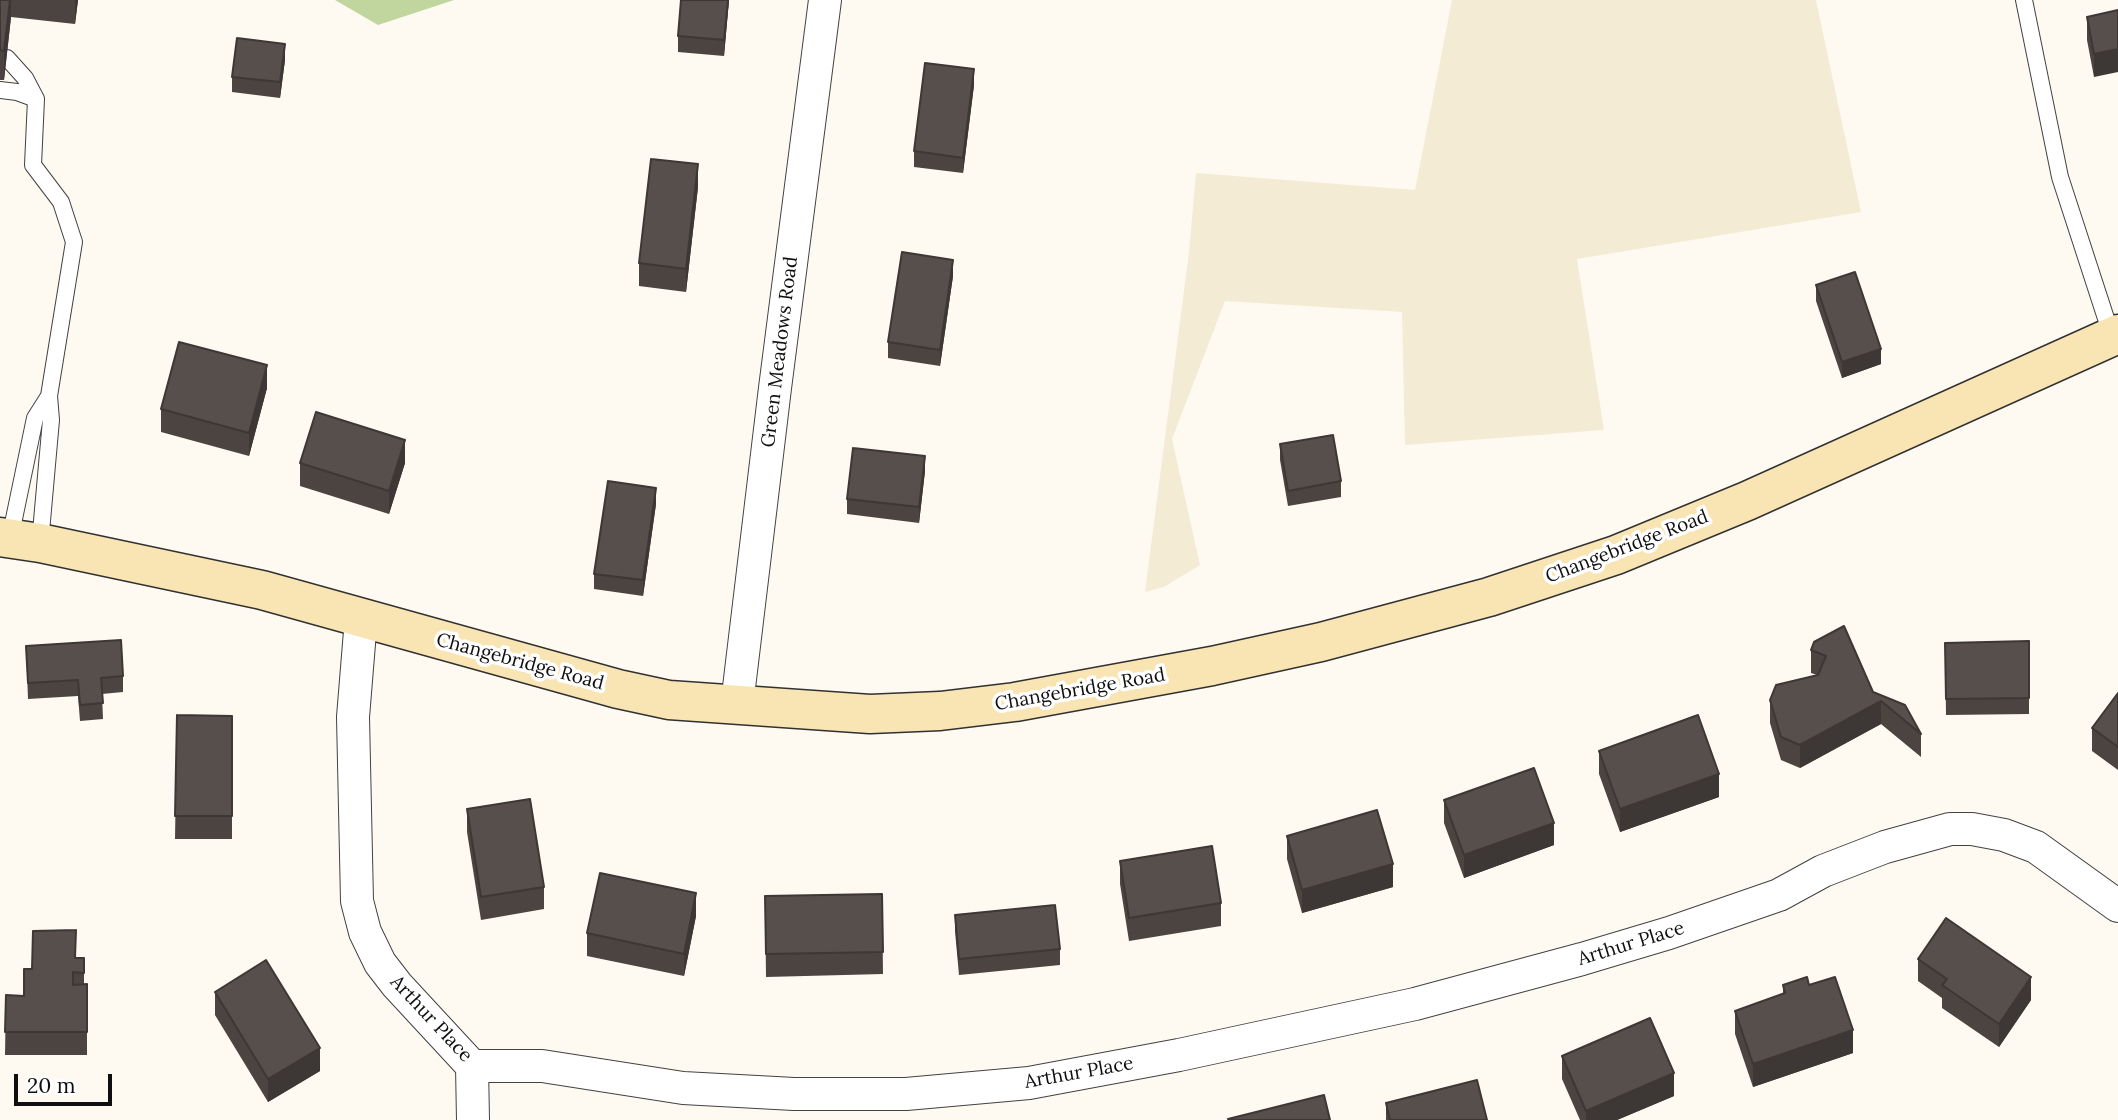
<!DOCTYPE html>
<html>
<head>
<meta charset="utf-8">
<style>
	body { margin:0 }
	#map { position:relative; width:2118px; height:1120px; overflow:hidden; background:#fefaf2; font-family:Lora,serif }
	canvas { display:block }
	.scale { position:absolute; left:14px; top:1074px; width:98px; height:32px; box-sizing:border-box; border:4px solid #0f0f0f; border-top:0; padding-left:9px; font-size:21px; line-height:24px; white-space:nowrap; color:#0f0f0f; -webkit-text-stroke:5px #fff; paint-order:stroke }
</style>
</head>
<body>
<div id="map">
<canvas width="2118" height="1120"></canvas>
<div class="scale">20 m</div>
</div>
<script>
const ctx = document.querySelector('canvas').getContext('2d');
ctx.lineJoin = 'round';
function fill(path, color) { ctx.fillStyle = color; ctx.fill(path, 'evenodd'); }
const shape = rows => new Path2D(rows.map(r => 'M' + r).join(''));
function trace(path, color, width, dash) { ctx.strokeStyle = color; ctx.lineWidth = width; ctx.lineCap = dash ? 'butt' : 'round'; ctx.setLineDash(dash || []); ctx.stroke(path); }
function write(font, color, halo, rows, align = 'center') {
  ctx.font = font + ' Lora,serif'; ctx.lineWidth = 7; ctx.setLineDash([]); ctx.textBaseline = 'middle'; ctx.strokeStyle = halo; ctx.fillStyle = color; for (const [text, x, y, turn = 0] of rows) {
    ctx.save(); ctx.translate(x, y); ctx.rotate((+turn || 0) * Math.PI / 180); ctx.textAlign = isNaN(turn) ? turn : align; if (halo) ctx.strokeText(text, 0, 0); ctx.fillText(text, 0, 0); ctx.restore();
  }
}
const farmland = shape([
	[1452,0,1816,0,1861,212,1577,259,1604,430,1405,445,1402,312,1225,301,1172,439,1200,565,1164,587,1145,592,1189,252,1196,173,1415,190]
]);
const forest = shape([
	[335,0,454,0,378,25]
]);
const lane = shape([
	[2024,0,2060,177,2112,337],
	[7,58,25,78,36,99,33,165,61,202,74,242,49,396,51,420,40,543],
	[0,90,17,92,36,99],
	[10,538,35,418,49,396]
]);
const street = shape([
	[361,619,353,717,357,901,365,932,380,963,397,985,472,1066,542,1066,683,1088,794,1094,906,1094,1029,1083,1179,1055,1415,1004,1582,959,1669,933,1779,895,1823,871,1885,847,1950,829,1972,829,2004,835,2036,847,2118,906],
	[737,704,775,388,825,0],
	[472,1066,473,1120]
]);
const secondary = shape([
	[0,537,40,543,262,590,618,689,669,700,870,714,940,711,1015,702,1212,666,1321,642,1489,597,1616,555,1747,501,2118,334]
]);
const wall = shape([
	[0,0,78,0,75,24,11,17,4,80,0,80],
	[681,0,729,0,724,56,678,52,678,36],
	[2118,10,2094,77,2087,40,2087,17],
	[285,60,280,98,232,92,232,77],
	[974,85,963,173,914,167,914,151],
	[698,187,686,292,639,286,639,263],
	[953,276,940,366,888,358,888,342],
	[1816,285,1881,364,1842,378,1816,301],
	[267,388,249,456,161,432,161,409],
	[1280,444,1341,481,1341,497,1288,506,1280,460],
	[300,463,405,463,389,514,300,486],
	[925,471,919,523,847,514,847,499],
	[656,504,643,596,594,589,594,574],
	[2029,641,2029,714,1946,715,1945,643],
	[1814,642,1921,734,1921,757,1881,724,1800,768,1781,760,1770,723,1770,700,1817,675,1811,673,1811,650],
	[26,646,123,676,123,692,102,694,103,719,80,721,78,696,28,699],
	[2118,693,2118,770,2092,751,2092,728],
	[177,715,232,716,232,839,175,839],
	[1599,751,1719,797,1620,832,1599,774],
	[1444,800,1554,845,1464,878,1444,823],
	[467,809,544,887,544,909,481,920,467,832],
	[1287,836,1393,887,1302,913,1287,859],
	[1120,861,1221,903,1221,926,1129,941,1120,884],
	[882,894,883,974,766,977,765,896],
	[955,915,1060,949,1060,965,959,975,955,931],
	[696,916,684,976,587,956,587,933],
	[76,958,84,958,84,984,87,984,87,1055,5,1055,6,995,24,996,32,969],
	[1918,959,2031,1000,1999,1047,1942,1008,1942,998,1918,981],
	[1783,985,1809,985,1853,1053,1753,1087,1735,1034,1735,1011,1783,994],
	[215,992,320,1071,268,1102,215,1015],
	[1562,1056,1674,1096,1617,1120,1580,1120,1562,1079],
	[1386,1103,1487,1120,1386,1120]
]);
const shadedWall = shape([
	[10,0,11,0,11,17,4,80,4,51],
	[75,0,78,0,75,24],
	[728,0,729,0,724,56,724,40],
	[285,44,285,60,280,98,280,82],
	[2118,49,2118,72,2094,77,2094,54],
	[974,69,974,85,963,173,963,158],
	[698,164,698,187,686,292,686,269],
	[953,260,953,276,940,366,940,350],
	[1881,349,1881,364,1842,378,1842,362],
	[267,365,267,388,249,456,249,433],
	[405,440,405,463,389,514,389,491],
	[925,456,925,471,919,523,919,507],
	[656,488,656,504,643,596,643,580],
	[1881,701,1881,724,1800,768,1800,745],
	[1719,774,1719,797,1620,832,1620,809],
	[1554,823,1554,845,1464,878,1464,855],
	[1393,864,1393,887,1302,913,1302,890],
	[696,893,696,916,684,976,684,954],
	[2031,977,2031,1000,1999,1047,1999,1024],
	[1853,1030,1853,1053,1753,1087,1753,1064],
	[320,1048,320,1071,268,1102,268,1079],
	[1674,1073,1674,1096,1617,1120,1586,1120,1586,1111]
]);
const building = shape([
	[0,0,10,0,4,51,0,50,0,0],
	[681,0,728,0,724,40,678,36,681,0],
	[2118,10,2118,49,2094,54,2087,17,2118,10],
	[237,38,285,44,280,82,232,77,237,38],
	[925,63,974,69,963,158,914,151,925,63],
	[651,159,698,164,686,269,639,263,651,159],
	[902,252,953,260,940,350,888,342,902,252],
	[1855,272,1881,349,1842,362,1816,285,1855,272],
	[179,342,267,365,249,433,161,409,179,342],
	[316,412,405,440,389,491,300,463,316,412],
	[1333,435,1341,481,1288,491,1280,444,1333,435],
	[853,448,925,456,919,507,847,499,853,448],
	[608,481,656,488,643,580,594,574,608,481],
	[1844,626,1873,692,1905,705,1921,734,1881,701,1800,745,1781,737,1770,700,1776,685,1818,675,1826,656,1811,650,1814,642,1844,626],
	[121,640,123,676,101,678,103,703,80,705,78,680,28,683,26,646,121,640],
	[2029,641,2029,698,1946,699,1945,643,2029,641],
	[2118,693,2118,747,2092,728,2118,693],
	[177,715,232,716,232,816,175,816,177,715],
	[1698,715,1719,774,1620,809,1599,751,1698,715],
	[1534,768,1554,823,1464,855,1444,800,1534,768],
	[530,799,544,887,481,897,467,809,530,799],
	[1377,810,1393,864,1302,890,1287,836,1377,810],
	[1212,846,1221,903,1129,918,1120,861,1212,846],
	[600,873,696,893,684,954,587,933,600,873],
	[882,894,883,952,766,954,765,896,882,894],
	[1055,905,1060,949,959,959,955,915,1055,905],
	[1946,918,2031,977,1999,1024,1942,985,1947,979,1918,959,1946,918],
	[76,930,75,958,84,958,84,973,73,972,73,985,87,984,87,1032,5,1032,6,995,24,996,24,969,32,969,33,931,76,930],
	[266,960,320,1048,268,1079,215,992,266,960],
	[1807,977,1809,985,1835,977,1853,1030,1753,1064,1735,1011,1785,993,1783,985,1807,977],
	[1650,1018,1674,1073,1586,1111,1562,1056,1650,1018],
	[1477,1080,1487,1120,1390,1120,1386,1103,1477,1080],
	[1324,1095,1330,1120,1229,1120,1228,1119,1324,1095]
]);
const streetNames = [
	["Green Meadows Road",780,352,-83],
	["Changebridge Road",1627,547,-21],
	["Changebridge Road",520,662,15],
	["Changebridge Road",1080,690,-10],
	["Arthur Place",1631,944,-17],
	["Arthur Place",431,1019,47],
	["Arthur Place",1079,1073,-10]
];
fill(farmland, '#f3ebd4');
fill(forest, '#c1d69e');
trace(lane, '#424242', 18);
trace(street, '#424242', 34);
trace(secondary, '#313131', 41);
trace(lane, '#fff', 16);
trace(street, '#fff', 32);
trace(secondary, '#f9e5b3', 38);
fill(wall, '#4b4441');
fill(shadedWall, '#3d3735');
fill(building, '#574f4c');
trace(building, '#3d3735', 2);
write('19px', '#0f0f0f', '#fff', streetNames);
</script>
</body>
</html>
